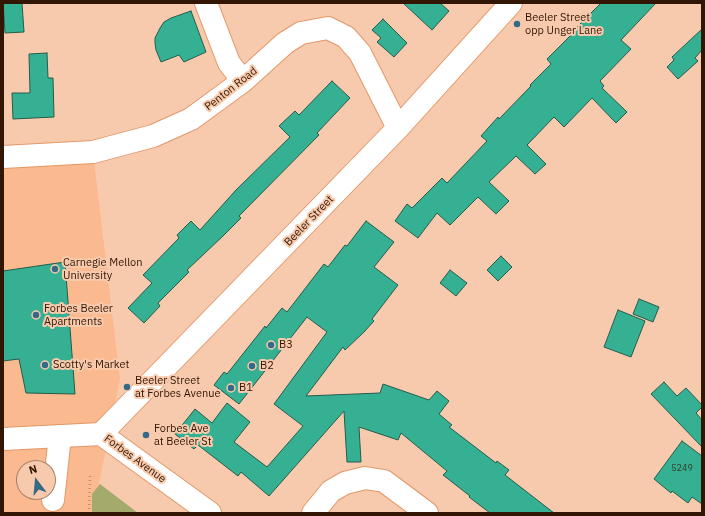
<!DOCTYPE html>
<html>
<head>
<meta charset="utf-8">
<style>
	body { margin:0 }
	#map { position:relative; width:705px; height:516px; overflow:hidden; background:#f8caad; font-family:"IBM Plex Sans",sans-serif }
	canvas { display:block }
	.frame { position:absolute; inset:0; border:4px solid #321603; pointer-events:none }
	.north { position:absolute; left:16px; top:460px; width:40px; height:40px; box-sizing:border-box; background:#f8caad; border:1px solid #a98269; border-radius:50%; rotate:344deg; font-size:11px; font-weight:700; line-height:16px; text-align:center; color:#321603 }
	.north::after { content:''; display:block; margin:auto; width:14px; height:18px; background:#356a86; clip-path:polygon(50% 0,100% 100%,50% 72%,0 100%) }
</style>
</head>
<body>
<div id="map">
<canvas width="705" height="516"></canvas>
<div class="frame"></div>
<div class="north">N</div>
</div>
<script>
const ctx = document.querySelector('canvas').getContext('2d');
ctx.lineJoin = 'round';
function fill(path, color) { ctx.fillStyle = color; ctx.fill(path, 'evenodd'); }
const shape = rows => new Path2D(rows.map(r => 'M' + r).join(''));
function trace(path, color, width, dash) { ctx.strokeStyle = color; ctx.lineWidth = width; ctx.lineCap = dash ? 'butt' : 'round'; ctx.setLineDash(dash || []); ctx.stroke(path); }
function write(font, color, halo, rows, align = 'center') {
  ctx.font = font + ' "IBM Plex Sans",sans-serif'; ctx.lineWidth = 4; ctx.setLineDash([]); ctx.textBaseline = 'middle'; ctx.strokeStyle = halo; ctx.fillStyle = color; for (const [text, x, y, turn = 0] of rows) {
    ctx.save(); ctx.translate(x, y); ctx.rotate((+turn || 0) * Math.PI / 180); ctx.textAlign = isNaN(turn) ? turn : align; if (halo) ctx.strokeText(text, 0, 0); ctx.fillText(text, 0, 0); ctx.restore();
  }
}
const built = shape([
	[93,152,120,379,99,484,136,513,3,513,3,158],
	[24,468,48,468,48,492,24,492]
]);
const green = shape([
	[100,484,138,513,92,513,92,494]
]);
const building = shape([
	[3,3,22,3,24,32,5,33,3,3],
	[403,3,440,3,449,11,432,30,403,3],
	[601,3,656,3,621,40,631,49,600,81,604,86,602,88,627,112,616,123,592,98,564,127,554,117,527,145,546,164,535,174,516,156,489,182,509,201,496,214,478,197,450,225,437,213,418,238,395,221,407,204,412,208,442,178,447,183,487,141,481,136,498,117,499,119,531,86,530,85,551,64,547,59,577,29,576,28,601,3],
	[191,11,206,52,184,62,179,55,161,62,156,50,155,43,155,38,160,28,164,22,171,18,191,11],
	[383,19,407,43,394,57,377,42,381,38,372,30,383,19],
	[702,29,702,50,695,58,698,61,678,79,667,67,674,60,672,57,702,29],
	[47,53,48,78,53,78,54,117,13,119,12,93,30,93,29,54,47,53],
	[332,81,350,98,317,133,319,135,239,216,241,218,223,236,187,270,189,272,158,303,160,306,144,323,128,308,152,283,143,275,179,238,177,235,191,221,200,230,236,190,290,137,279,126,295,111,299,115,332,81],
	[366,221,394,242,374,267,398,285,372,319,374,321,364,332,345,350,343,347,306,396,380,393,383,384,429,400,437,391,449,401,439,414,452,425,449,427,496,463,497,461,509,470,505,475,554,513,490,513,469,497,470,496,443,475,447,471,401,433,398,440,359,427,361,462,347,462,344,411,269,496,241,472,238,476,198,445,194,449,175,434,195,409,212,423,227,403,250,422,234,442,267,467,303,426,274,404,327,332,307,317,239,404,214,385,224,372,227,374,265,326,266,328,282,308,287,312,324,264,328,267,345,245,347,246,366,221],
	[501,256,512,267,498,281,487,270,501,256],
	[65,262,75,394,26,393,19,359,3,361,3,271,65,262],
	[450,270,467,283,456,296,440,283,450,270],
	[639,299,659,307,653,322,633,314,639,299],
	[618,310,645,321,631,357,604,347,618,310],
	[664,382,677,396,686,388,702,405,702,407,696,413,702,420,702,447,651,394,664,382],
	[682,441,702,456,702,504,692,497,688,503,672,491,671,493,654,479,682,441]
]);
const path = shape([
	[89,513,90,475]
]);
const minor = shape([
	[206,3,229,63,243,81],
	[3,157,93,152,153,136,191,119,243,81,285,43,301,33,328,28,346,37,360,53,398,128],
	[101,434,398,128,511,3],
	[53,500,60,436],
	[313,513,331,491,345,483,365,478,384,481,427,513]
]);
const major = shape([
	[3,439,101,434,210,513]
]);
const markers = [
	[517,24,4,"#356a86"],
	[55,269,4,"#356a86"],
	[36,315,4,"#356a86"],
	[271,345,4,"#356a86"],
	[45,365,4,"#356a86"],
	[252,366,4,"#356a86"],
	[127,387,4,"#356a86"],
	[231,388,4,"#356a86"],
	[146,435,4,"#356a86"]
];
const numberNames = [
	["5249",682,468]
];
const poiNames = [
	["Beeler Street",525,18],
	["opp Unger Lane",525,31],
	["Carnegie Mellon",63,263],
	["University",63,276],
	["Forbes Beeler",44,309],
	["Apartments",44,322],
	["B3",279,345],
	["Scotty's Market",53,365],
	["B2",260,366],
	["Beeler Street",135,381],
	["at Forbes Avenue",135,394],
	["B1",239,388],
	["Forbes Ave",154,429],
	["at Beeler St",154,442]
];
const streetNames = [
	["Penton Road",231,89,-38],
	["Beeler Street",309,221,-46],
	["Forbes Avenue",135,459,36]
];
fill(built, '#fbb98f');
fill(green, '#a4aa6b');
fill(building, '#36b092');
trace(building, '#235c4d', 1);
trace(minor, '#e29869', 24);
trace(major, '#e29869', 24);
trace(path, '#bc947a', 2.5, [1, 3]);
trace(minor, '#fff', 22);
trace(major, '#fff', 22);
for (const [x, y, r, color] of markers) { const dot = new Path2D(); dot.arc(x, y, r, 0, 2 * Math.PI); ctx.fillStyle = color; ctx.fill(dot); trace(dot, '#f8caad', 1.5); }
write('9px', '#333c27', null, numberNames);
write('11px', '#321603', '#f8caad', poiNames, 'left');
write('11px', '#321603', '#f8caad', streetNames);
</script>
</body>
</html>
